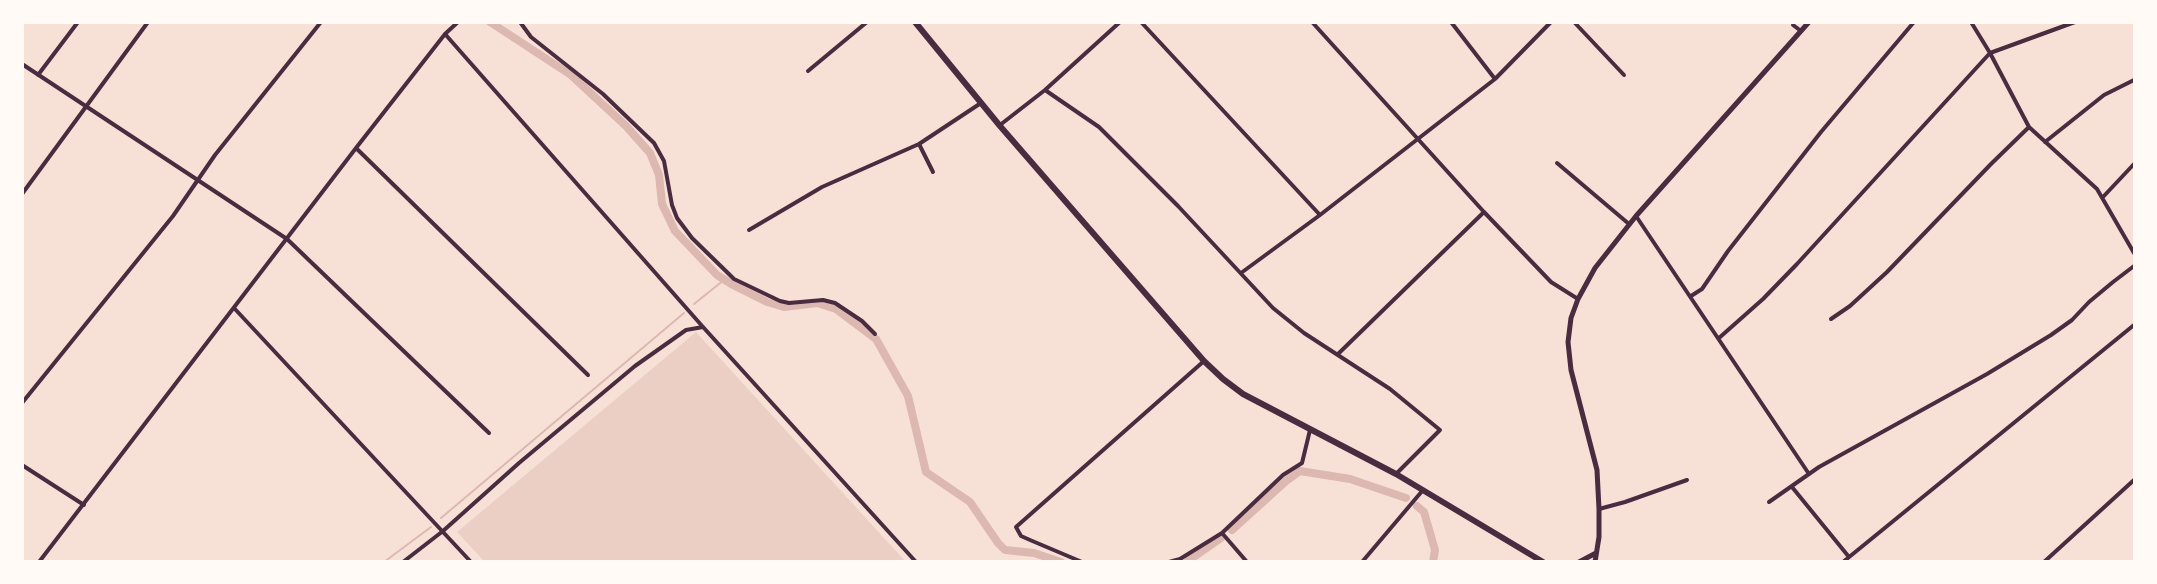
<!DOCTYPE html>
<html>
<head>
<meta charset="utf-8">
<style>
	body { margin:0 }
	#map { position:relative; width:2157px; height:584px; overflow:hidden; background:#f7e1d7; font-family:"Fira Sans Condensed",sans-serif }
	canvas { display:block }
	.frame { position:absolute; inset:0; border:24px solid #fffaf5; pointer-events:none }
</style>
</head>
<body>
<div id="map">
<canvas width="2157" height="584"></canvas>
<div class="frame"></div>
</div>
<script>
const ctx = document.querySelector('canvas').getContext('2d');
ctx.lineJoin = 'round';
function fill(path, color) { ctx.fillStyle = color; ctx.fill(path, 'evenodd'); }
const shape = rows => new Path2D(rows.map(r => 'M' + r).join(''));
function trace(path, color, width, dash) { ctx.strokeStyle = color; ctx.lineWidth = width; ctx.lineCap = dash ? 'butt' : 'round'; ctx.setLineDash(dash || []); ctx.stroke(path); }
const green = shape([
	[696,332,905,561,484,561,457,532]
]);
const stream = shape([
	[694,304,724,280],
	[441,518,684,313],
	[384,562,431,527]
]);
const canal = shape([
	[490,22,571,75,626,126,650,153,659,175,662,204,675,231,717,275,733,285,767,302,784,307,817,303,836,309,876,339,908,396,926,472,970,502,998,543,1005,550,1034,553,1061,562],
	[1417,506,1424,512,1435,550,1433,562],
	[1232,530,1286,481,1300,471,1350,479,1406,498],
	[1188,561,1221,538]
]);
const minor = shape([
	[520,22,531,37,603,94,654,143,664,161,672,205,677,218,692,238,734,279,780,301,789,303,823,300,835,303,862,321,875,334],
	[1141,22,1320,215],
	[1312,22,1484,212,1551,282,1578,299],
	[1451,22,1495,79],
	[1574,22,1624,75],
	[1971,22,1990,53,2029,127,2097,189,2134,253],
	[1793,25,1801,31],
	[445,34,703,327,916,562],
	[22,64,287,239,489,433],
	[808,71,867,22],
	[38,75,78,22],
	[1045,90,1099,127,1178,206,1273,308,1304,333,1390,389,1440,430,1396,474],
	[1000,125,1045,90,1120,22],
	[2045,142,2104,95,2134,80],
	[919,144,933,172],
	[356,148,588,375],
	[1557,163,1629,224],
	[22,194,148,22],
	[2103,197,2134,164],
	[1636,216,1809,474],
	[749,230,822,187,919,144,981,103],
	[1241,273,1320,215,1495,79,1551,22],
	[1691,296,1702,289,1728,251,1821,132,1914,22],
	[234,308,471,562],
	[1831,319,1850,306,1887,272,1991,164,2029,127],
	[1719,338,1763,299,1797,264,1990,53,2075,22],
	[1338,354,1484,212],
	[22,403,173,216,215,155,321,22],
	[22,465,84,505],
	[1792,487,1849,557],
	[1769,502,1819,467,1987,374,2051,335,2072,320,2089,302,2113,282,2134,266],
	[1599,509,1625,502,1687,480],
	[1222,533,1247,562],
	[39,562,356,148,445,34,458,22],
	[403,562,443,531,519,463,635,366,686,330,703,327],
	[1082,562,1030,540,1021,536,1016,527,1204,361],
	[1169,562,1180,559,1222,533,1283,475,1302,463,1310,430],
	[1362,562,1423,490],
	[1843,562,2134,325],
	[2044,562,2134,480]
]);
const tertiary = shape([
	[1579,562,1596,553],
	[1595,562,1599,537,1599,509,1597,470,1571,370,1568,342,1571,318,1578,299,1595,268,1636,216,1809,22]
]);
const secondary = shape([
	[915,22,1000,126,1204,361,1223,379,1243,394,1396,474,1543,562]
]);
fill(green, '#ebcfc5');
trace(stream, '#dcb8b0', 2);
trace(canal, '#dcb8b0', 8);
trace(minor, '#4a2c40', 4);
trace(tertiary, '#4a2c40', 5);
trace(secondary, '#4a2c40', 6);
</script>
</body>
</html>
